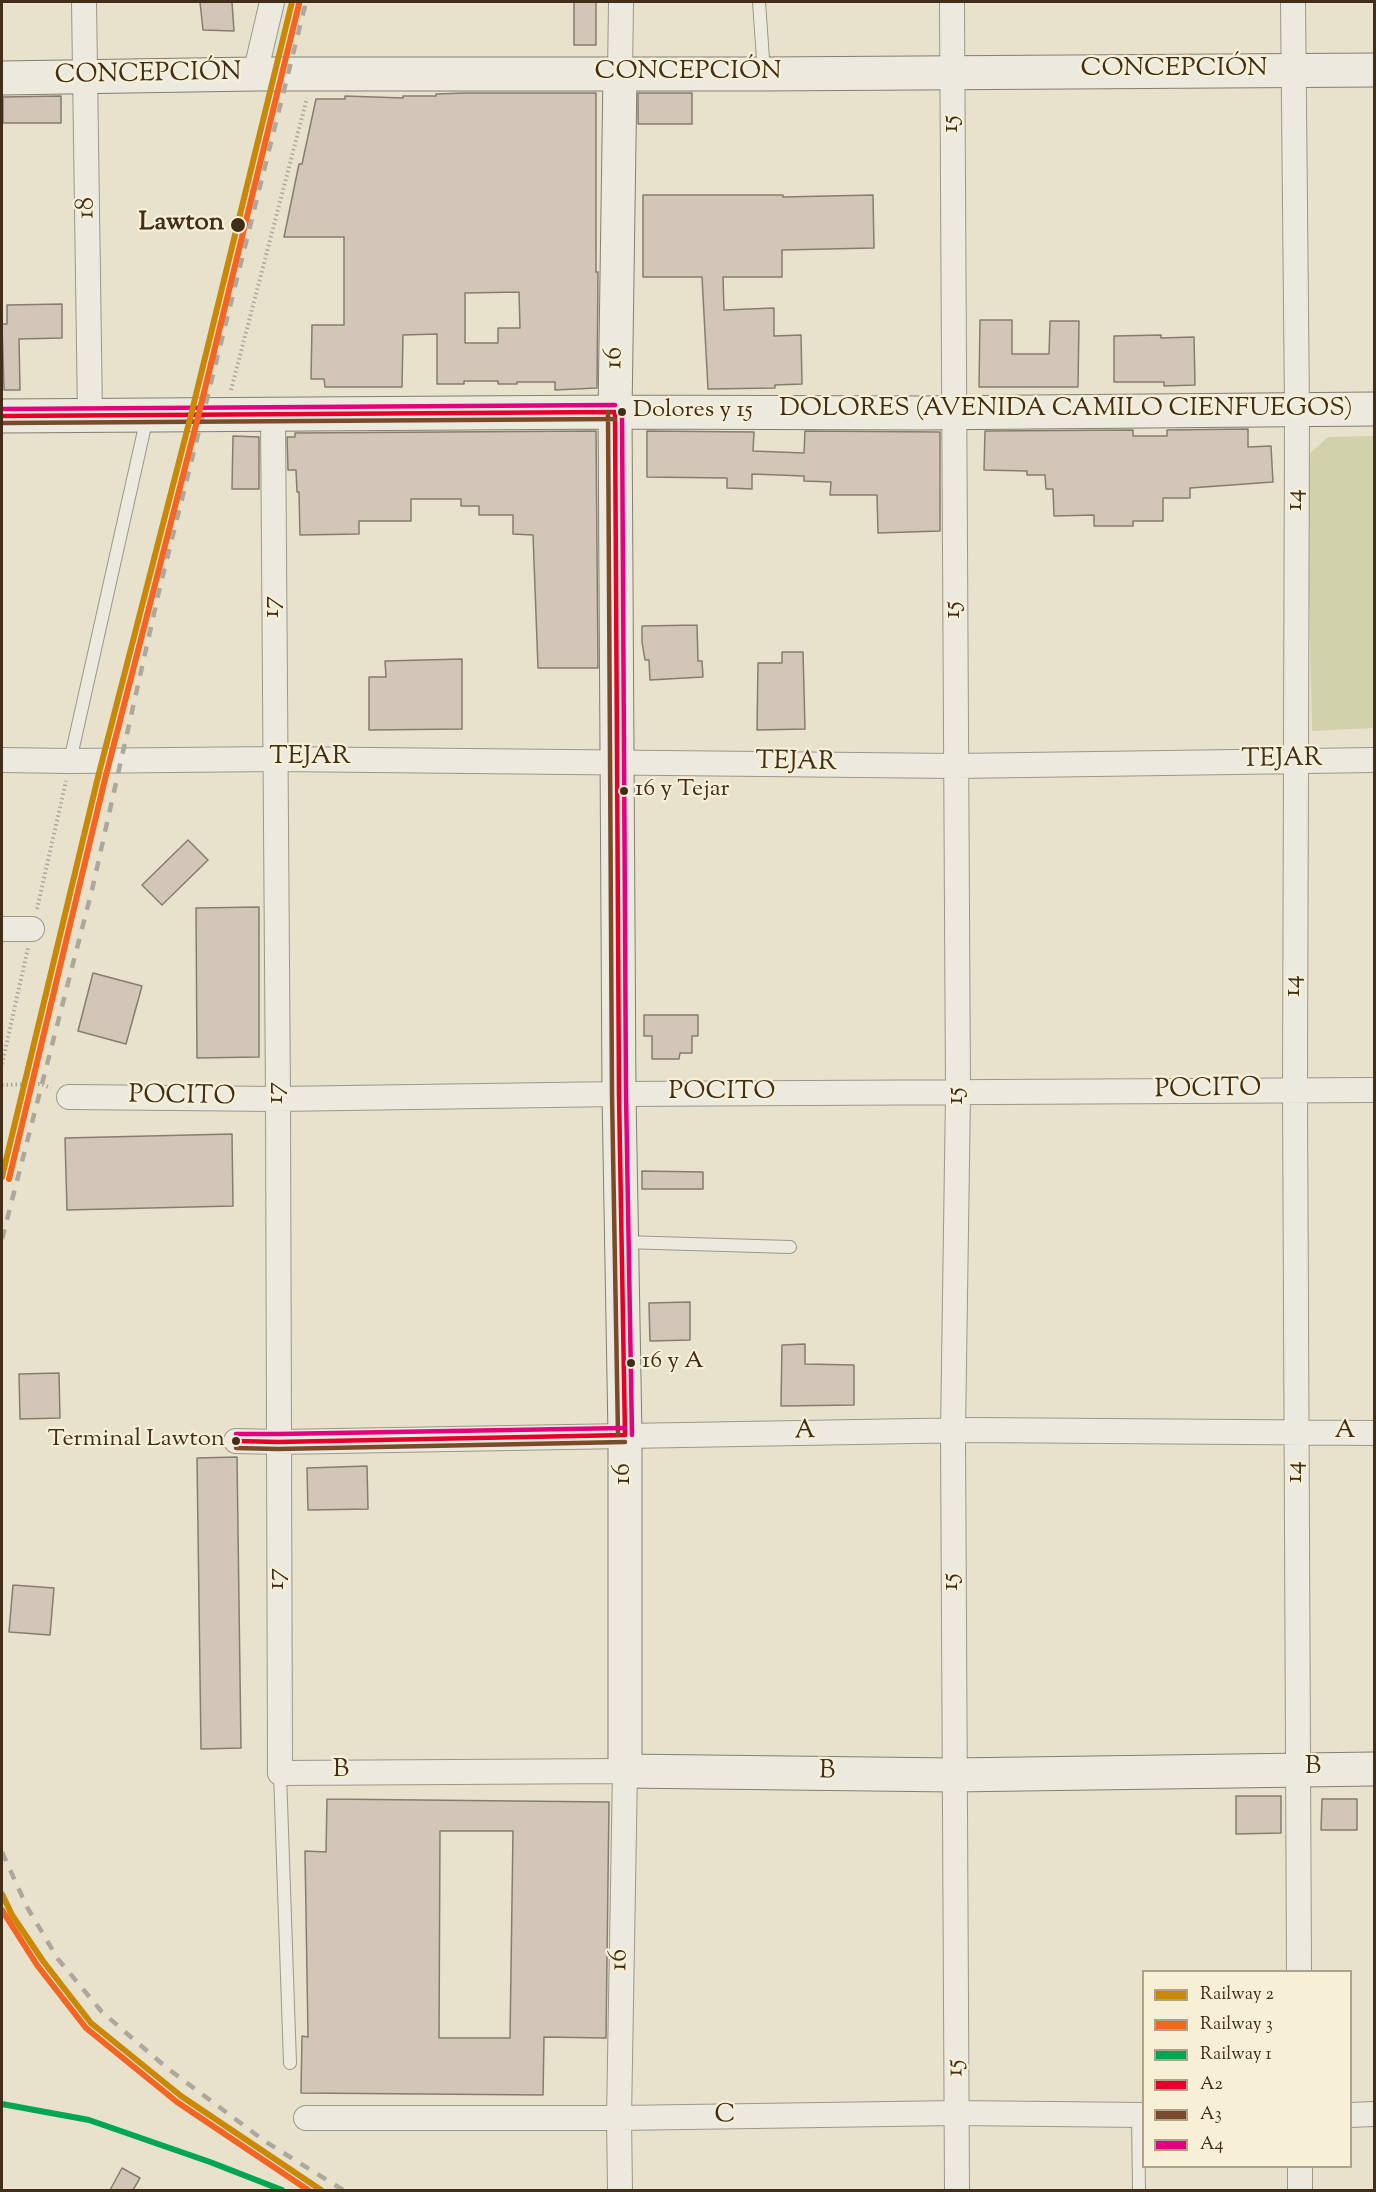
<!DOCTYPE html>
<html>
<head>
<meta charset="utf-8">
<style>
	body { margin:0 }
	#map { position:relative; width:1376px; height:2192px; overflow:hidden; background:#e8e2cc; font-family:"Sorts Mill Goudy",serif }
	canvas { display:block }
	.frame { position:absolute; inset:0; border:3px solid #402e18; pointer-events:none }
	.legend { position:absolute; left:1142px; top:1970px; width:210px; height:198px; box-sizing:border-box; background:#f7f0d7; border:2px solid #aea28b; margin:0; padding:8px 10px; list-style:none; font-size:18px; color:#402e18 }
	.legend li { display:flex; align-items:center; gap:12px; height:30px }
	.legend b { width:30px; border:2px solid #aea28b }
</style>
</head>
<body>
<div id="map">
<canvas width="1376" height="2192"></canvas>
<div class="frame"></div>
<ul class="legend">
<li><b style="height:8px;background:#c98806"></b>Railway 2</li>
<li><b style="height:8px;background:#f26522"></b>Railway 3</li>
<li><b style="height:8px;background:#00a651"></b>Railway 1</li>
<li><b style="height:8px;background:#e4002b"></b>A2</li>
<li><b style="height:8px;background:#7a4b2a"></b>A3</li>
<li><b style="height:8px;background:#e5007d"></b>A4</li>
</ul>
</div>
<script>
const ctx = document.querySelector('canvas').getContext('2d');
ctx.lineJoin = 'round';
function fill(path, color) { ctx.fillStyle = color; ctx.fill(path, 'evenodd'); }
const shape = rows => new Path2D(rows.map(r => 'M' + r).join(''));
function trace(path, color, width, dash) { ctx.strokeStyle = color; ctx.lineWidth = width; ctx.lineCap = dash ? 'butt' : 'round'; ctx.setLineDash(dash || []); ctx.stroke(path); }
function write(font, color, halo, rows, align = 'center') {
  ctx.font = font + ' "Sorts Mill Goudy",serif'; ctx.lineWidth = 4.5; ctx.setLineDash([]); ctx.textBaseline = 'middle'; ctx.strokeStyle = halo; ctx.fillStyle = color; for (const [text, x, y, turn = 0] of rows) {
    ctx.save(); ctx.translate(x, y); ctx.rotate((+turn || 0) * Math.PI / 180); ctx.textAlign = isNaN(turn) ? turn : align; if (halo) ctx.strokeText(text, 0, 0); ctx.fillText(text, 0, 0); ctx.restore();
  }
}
const green = shape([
	[1374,436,1374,728,1312,731,1306,457,1328,437]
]);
const building = shape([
	[200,2,232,2,234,31,203,30,200,2],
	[574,2,596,2,596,45,574,45,574,2],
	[465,93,596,93,596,272,598,272,597,388,555,390,555,382,517,382,517,384,498,384,498,381,464,381,464,384,437,384,437,334,403,335,402,387,325,387,324,379,311,379,312,325,344,325,344,237,284,237,299,164,302,164,316,99,345,99,345,96,403,98,403,96,436,96,436,94,465,93],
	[519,292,520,328,498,328,498,343,465,343,465,293,519,292],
	[638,93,692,93,692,124,638,124,638,93],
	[61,96,61,123,3,123,3,97,61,96],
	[643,195,783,195,783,197,873,195,874,248,782,250,782,277,723,277,724,310,774,308,774,336,801,335,802,384,775,385,775,388,708,389,702,277,643,277,643,195],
	[62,304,62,338,19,339,20,390,4,390,2,324,7,324,7,305,62,304],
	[980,320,1012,320,1012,354,1049,354,1050,321,1079,321,1078,387,979,387,980,320],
	[1161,335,1161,338,1194,337,1195,385,1164,386,1164,382,1114,382,1114,336,1161,335],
	[1248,429,1248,447,1271,446,1273,482,1190,488,1190,498,1163,498,1163,521,1133,521,1133,526,1094,526,1094,515,1054,516,1053,489,1046,489,1045,475,1027,475,1027,471,984,470,985,431,1133,430,1133,436,1167,436,1167,430,1248,429],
	[596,431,598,668,538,668,533,535,513,534,513,515,479,515,479,506,461,506,461,499,411,499,411,521,359,521,359,534,300,535,299,492,297,492,296,470,288,470,287,437,295,437,295,433,596,431],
	[647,431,754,432,753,451,804,453,805,431,940,432,940,531,878,533,877,495,830,495,831,482,804,481,804,476,752,474,752,489,727,488,727,478,647,477,647,431],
	[233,436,259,437,259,489,232,489,233,436],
	[697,625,698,661,702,661,703,677,650,680,649,660,645,660,642,642,642,626,697,625],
	[782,652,803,652,805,729,757,730,758,663,782,663,782,652],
	[462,659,462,729,369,730,369,677,386,677,385,661,462,659],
	[188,840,208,860,162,905,142,885,188,840],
	[259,907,259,1057,197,1058,196,908,259,907],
	[93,973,142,986,126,1044,78,1031,93,973],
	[644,1015,698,1015,698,1036,692,1036,692,1053,680,1053,679,1059,652,1059,652,1036,644,1036,644,1015],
	[232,1134,233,1206,67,1210,65,1138,232,1134],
	[642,1171,703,1172,703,1189,642,1189,642,1171],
	[690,1302,690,1340,650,1341,649,1303,690,1302],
	[805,1344,805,1364,854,1365,854,1405,781,1406,782,1345,805,1344],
	[59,1373,60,1418,20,1419,19,1374,59,1373],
	[237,1457,241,1748,201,1749,197,1458,237,1457],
	[367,1466,368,1509,308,1510,307,1468,367,1466],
	[13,1585,54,1588,50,1635,9,1632,13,1585],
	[1236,1796,1281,1796,1281,1833,1236,1834,1236,1796],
	[327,1799,609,1802,606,2038,544,2037,543,2095,301,2093,302,2036,308,2037,305,1851,326,1852,327,1799],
	[440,1831,513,1831,510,2038,439,2038,440,1831],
	[1322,1799,1357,1799,1357,1830,1321,1830,1322,1799],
	[122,2168,140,2178,133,2190,110,2190,122,2168]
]);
const path = shape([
	[231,390,307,98],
	[37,909,66,781],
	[2,1064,28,948],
	[2,1085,41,1084,51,1088]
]);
const lane = shape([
	[759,2,764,73],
	[70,761,147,417],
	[623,1242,790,1247],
	[280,1773,290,2063],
	[1138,2115,1139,2190]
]);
const street = shape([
	[84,2,90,415],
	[952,2,958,1094,953,1432,957,2190],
	[1293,2,1297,410,1295,1091,1299,1972],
	[255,74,272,2],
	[620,74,621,2],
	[273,414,278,1099,280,1773,625,1771,619,2118,620,2190],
	[2,760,70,761,275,759,956,766,1374,760],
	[2,929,32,929],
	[69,1097,278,1099,619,1094,1374,1090],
	[236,1441,278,1442,973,1430,1374,1433],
	[1350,2115,1374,2114],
	[306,2118,619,2118,957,2113,1144,2115],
	[1300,2190,1300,2166]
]);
const secondary = shape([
	[620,74,615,412,619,1094,625,1435,625,1771,953,1775,1374,1769],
	[2,78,255,74,764,74,1374,70],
	[2,416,615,412,921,413,1374,409]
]);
const rail = shape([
	[2,1239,92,890,159,591,306,2],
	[2,1852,27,1907,58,1959,102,2012,167,2068,266,2142,343,2190]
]);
const bus1 = shape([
	[615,412,619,1094,625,1435],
	[2,416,615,412],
	[236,1441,278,1442,625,1435]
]);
const bus2 = shape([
	[608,412,612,1094,618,1435],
	[2,423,615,419],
	[236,1448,278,1449,625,1442]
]);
const bus3 = shape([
	[2,409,615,405],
	[622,412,626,1094,632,1435],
	[236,1434,278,1434,625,1428]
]);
const rail1 = shape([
	[2,1177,98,777,191,415,292,2],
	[2,1894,12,1915,43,1961,91,2023,181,2096,321,2190]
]);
const rail2 = shape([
	[9,1179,105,779,198,417,299,4],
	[2,1910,37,1965,86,2028,177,2102,308,2190]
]);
const rail3 = shape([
	[2,2104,89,2120,210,2162,282,2190]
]);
const markers = [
	[238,225,8,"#402e18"],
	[622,412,5,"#402e18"],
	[624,791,5,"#402e18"],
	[631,1363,5,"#402e18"],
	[236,1441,5,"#402e18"]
];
const busNames = [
	["Dolores y 15",633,412],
	["16 y Tejar",635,791],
	["16 y A",642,1363],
	["Terminal Lawton",225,1441,"right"]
];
const streetNames = [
	["CONCEPCIÓN",1174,71],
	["CONCEPCIÓN",688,74],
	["CONCEPCIÓN",148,76,-1],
	["15",953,124,-90],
	["18",88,208,-91],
	["16",616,358,-89],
	["DOLORES (AVENIDA CAMILO CIENFUEGOS)",1066,411],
	["14",1297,500,-90],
	["17",274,607,-90],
	["15",955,610,-90],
	["TEJAR",310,759],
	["TEJAR",1282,761,-1],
	["TEJAR",796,764,1],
	["14",1295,986,-90],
	["POCITO",1208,1091,-1],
	["17",278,1093,-90],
	["POCITO",722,1094],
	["15",958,1096,-90],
	["POCITO",182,1098,1],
	["A",805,1433,-1],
	["A",1345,1433],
	["14",1297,1472,-90],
	["16",625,1474,-90],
	["17",279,1579,-90],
	["15",953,1582,-90],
	["B",1313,1769],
	["B",341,1772],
	["B",827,1773,1],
	["16",621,1960,-89],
	["15",957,2068,-91],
	["C",725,2117,-1]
];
const stopNames = [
	["Lawton",224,225]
];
fill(green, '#d1d2ac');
fill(building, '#d3c5b7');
trace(building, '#847e70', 1.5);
trace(lane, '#9d9788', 14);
trace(street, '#9d9788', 26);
trace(secondary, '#847e70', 35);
trace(path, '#ada89e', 4, [1.5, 3]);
trace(lane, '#ece9de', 12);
trace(street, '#ece9de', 24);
trace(secondary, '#ece9de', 33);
trace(rail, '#ada89e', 4.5, [10, 10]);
trace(bus1, '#e4002b', 4.5);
trace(bus2, '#7a4b2a', 4.5);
trace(bus3, '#e5007d', 4.5);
trace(rail1, '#c98806', 6);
trace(rail2, '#f26522', 6);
trace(rail3, '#00a651', 6);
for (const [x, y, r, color] of markers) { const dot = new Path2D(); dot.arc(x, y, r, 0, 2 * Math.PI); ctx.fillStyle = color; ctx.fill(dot); trace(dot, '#f7f0d7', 2); }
write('24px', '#402e18', '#f7f0d7', busNames, 'left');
write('26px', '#402e18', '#f7f0d7', streetNames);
write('bold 26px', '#402e18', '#f7f0d7', stopNames, 'right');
</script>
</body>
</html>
